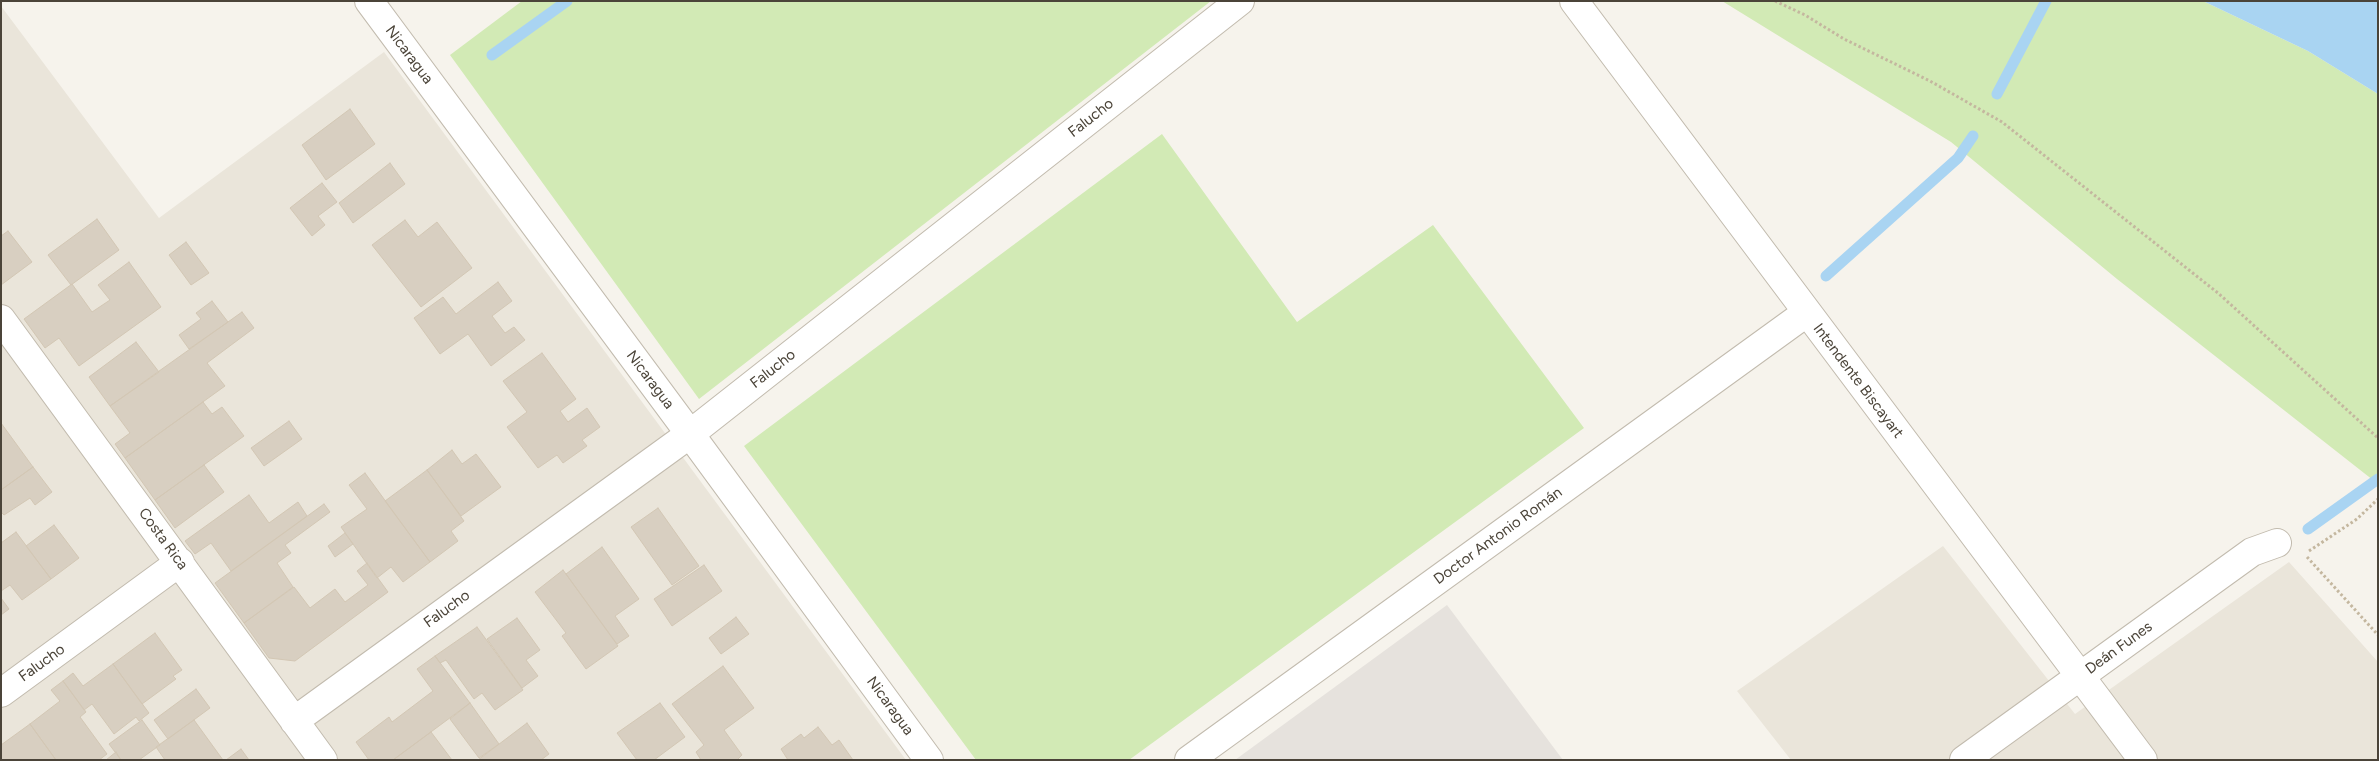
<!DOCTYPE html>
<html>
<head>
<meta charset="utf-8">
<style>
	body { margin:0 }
	#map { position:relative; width:2379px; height:761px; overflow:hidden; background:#f6f3ec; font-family:Figtree,sans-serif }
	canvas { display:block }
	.frame { position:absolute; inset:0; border:2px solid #4b4439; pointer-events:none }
</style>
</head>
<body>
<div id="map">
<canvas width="2379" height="761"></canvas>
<div class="frame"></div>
</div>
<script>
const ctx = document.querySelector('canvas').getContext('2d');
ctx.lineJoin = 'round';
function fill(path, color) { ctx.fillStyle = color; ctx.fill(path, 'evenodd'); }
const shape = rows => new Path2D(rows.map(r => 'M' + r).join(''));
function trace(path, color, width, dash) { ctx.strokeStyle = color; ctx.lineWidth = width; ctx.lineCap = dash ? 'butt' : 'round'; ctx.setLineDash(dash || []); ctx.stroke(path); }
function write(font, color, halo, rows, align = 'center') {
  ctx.font = font + ' Figtree,sans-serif'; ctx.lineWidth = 5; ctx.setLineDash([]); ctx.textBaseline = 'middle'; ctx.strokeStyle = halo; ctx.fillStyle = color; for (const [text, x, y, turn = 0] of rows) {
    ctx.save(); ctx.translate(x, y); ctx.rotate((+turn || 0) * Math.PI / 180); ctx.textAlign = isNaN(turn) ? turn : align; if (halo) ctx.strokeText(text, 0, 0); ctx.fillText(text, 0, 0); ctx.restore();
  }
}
const residential = shape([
	[1,6,159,218,384,52,906,760,1,760],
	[1943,546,2075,714,2289,562,2378,662,2378,760,1791,760,1737,691]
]);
const industrial = shape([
	[1447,605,1563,760,1235,760]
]);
const green = shape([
	[522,1,1211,1,699,399,450,55],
	[1722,1,2203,1,2308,51,2378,94,2378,484,2117,279,1951,142],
	[1162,134,1297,322,1433,225,1584,428,1129,760,976,760,744,446]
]);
const water = shape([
	[2203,1,2378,1,2378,94,2308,51]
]);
const stream = shape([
	[492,55,567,1],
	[1997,94,2046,1],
	[1826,276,1958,158,1973,136],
	[2308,529,2378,479]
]);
const building = shape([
	[350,109,375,144,326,180,302,145,350,109],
	[390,163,405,184,353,223,339,203,390,163],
	[322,183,337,202,318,216,325,225,312,236,290,208,322,183],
	[97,219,119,250,71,285,48,255,97,219],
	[405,220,418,237,437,222,472,268,421,307,372,245,405,220],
	[8,231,32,262,1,285,1,236,8,231],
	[186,242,209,273,191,285,169,255,186,242],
	[129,262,161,307,79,366,59,338,45,348,24,319,72,284,92,312,110,300,98,285,129,262],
	[498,282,512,301,492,316,505,333,514,327,525,340,491,366,468,334,440,354,414,318,443,297,456,314,498,282],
	[212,301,228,322,189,349,179,335,201,319,196,313,212,301],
	[242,312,254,328,207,363,225,386,125,458,115,444,130,433,110,406,242,312],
	[136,342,159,372,110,406,89,377,136,342],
	[542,353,576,399,560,411,568,422,587,408,600,427,582,440,587,446,563,463,557,455,538,468,507,427,527,412,503,381,542,353],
	[203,402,212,414,222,407,244,436,155,500,125,458,203,402],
	[289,421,302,439,264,466,251,448,289,421],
	[1,423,33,467,1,490,1,423],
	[452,450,462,464,476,454,501,487,461,516,427,470,452,450],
	[204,465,224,492,175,528,155,500,204,465],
	[33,467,52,492,35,505,30,498,4,515,1,512,1,490,33,467],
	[427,470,464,521,451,531,458,541,430,562,385,501,427,470],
	[365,473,430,562,403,582,391,567,377,578,341,527,367,509,349,485,365,473],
	[249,495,269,523,298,502,307,516,231,571,211,543,195,554,185,541,249,495],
	[324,504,330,512,285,545,291,553,277,563,293,587,244,623,215,583,324,504],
	[658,508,699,566,672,585,631,527,658,508],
	[54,525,79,558,51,579,26,546,54,525],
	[16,532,51,579,22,600,10,585,1,591,1,543,16,532],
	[345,533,353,544,335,557,328,546,345,533],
	[602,547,639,599,615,616,629,636,617,644,566,574,602,547],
	[367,563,388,592,295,661,269,658,244,623,294,587,310,608,335,589,345,602,368,585,357,571,367,563],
	[704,565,722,591,672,626,654,599,704,565],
	[563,570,618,646,586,669,562,636,566,633,535,592,563,570],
	[1,598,9,609,1,615,1,598],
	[736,617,749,634,721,654,709,638,736,617],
	[517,618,540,650,526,660,538,676,522,688,487,639,517,618],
	[477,627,523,690,495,710,482,693,474,699,446,660,440,663,435,656,477,627],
	[155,633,182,670,173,676,176,679,142,704,113,664,155,633],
	[435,656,470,703,393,760,369,760,356,742,389,717,392,722,433,691,417,669,435,656],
	[113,664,149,713,139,721,136,717,114,734,92,704,84,710,63,681,73,673,83,686,113,664],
	[723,666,754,708,724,730,742,755,737,760,701,760,696,752,704,745,672,704,723,666],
	[63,681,86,712,80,717,107,754,99,760,56,760,30,724,60,701,51,690,63,681],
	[196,689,210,708,168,739,154,720,196,689],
	[470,703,499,744,479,758,450,719,470,703],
	[660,703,685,737,654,760,637,760,617,733,660,703],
	[142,720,160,745,139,760,121,760,109,744,142,720],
	[194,720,223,760,165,760,156,747,194,720],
	[527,723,549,754,541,760,478,760,527,723],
	[30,724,56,760,1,760,1,745,30,724],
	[818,727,832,745,839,740,853,760,788,760,781,749,801,734,804,738,818,727],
	[431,732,452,760,393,760,431,732],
	[241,749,249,760,226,760,241,749],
	[116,752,121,760,106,760,116,752]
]);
const path = shape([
	[1775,1,1805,15,1844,39,1930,81,2002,122,2218,293,2378,438],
	[2309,551,2357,519,2378,499],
	[2307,557,2378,635]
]);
const minor = shape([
	[369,1,690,434,929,760],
	[1574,1,2143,760],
	[1,319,323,760],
	[1,693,180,562],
	[294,721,690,434,1240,1],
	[1189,760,1806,313],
	[1964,760,2252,552,2277,543]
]);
const streetNames = [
	["Nicaragua",409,55,53],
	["Falucho",1091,118,-38],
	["Falucho",773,369,-38],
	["Nicaragua",650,380,53],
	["Intendente Biscayart",1858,381,53],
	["Doctor Antonio Román",1498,536,-36],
	["Costa Rica",163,539,54],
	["Falucho",447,609,-36],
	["Deán Funes",2119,648,-36],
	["Falucho",42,663,-36],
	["Nicaragua",890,706,54]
];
fill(residential, '#eae5da');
fill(industrial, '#e6e2dd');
fill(green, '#d2eab5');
fill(water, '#a9d4f2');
trace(stream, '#a9d4f2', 11);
fill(building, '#d8cfc1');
trace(building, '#d3c7b4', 1);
trace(minor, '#c2bbae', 30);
trace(path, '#c4b79f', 3, [2.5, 2.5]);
trace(minor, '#fff', 28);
write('15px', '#4b4439', '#fff', streetNames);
</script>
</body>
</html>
